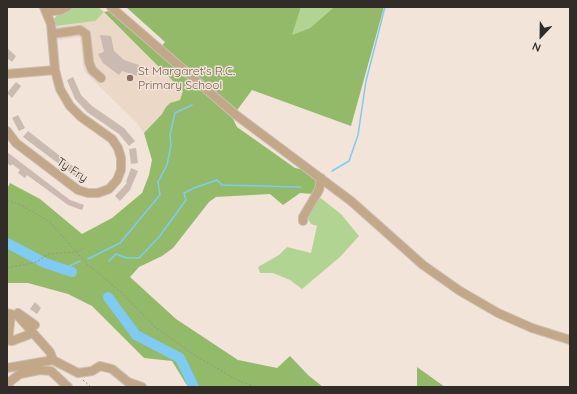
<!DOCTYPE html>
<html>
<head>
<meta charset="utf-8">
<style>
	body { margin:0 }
	#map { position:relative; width:577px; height:394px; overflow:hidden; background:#f2e4d8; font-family:Quicksand,sans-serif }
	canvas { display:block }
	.frame { position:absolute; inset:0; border:8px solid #312c28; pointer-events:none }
	.north { position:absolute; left:521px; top:16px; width:40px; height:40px; -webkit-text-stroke:3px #f2e4d8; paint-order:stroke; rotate:202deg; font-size:11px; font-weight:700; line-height:16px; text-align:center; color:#312c28 }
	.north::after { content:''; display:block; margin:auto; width:14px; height:18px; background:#312c28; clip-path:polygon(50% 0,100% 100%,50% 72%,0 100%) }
</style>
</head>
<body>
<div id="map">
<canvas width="577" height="394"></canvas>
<div class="frame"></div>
<div class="north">N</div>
</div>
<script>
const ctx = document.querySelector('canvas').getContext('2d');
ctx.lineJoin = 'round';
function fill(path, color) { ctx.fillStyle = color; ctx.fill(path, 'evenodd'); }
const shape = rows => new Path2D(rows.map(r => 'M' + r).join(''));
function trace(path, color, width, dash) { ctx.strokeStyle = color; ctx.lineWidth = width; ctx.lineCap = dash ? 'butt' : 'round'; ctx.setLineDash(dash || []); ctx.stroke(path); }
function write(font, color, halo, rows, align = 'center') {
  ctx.font = font + ' Quicksand,sans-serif'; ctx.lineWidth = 3; ctx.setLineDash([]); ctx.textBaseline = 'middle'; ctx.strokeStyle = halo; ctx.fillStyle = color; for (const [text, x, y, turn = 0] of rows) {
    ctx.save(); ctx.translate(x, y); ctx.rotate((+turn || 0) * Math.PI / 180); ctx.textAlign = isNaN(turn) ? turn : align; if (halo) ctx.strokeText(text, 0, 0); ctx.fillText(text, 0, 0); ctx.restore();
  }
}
const built = shape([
	[104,12,183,91,180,100,170,103,166,107,162,114,144,133,137,123,85,72,83,66,80,37,57,40,55,26,94,21]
]);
const green = shape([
	[72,7,98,7,104,12,95,21,55,26,54,19,58,14],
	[301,7,334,7,310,28,291,36],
	[318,196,341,214,359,236,340,257,302,289,290,280,273,273,260,273,258,267,279,255,287,247,311,253,317,226,311,224,307,218]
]);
const forest = shape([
	[126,7,301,7,292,35,310,28,334,7,384,7,351,126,252,90,232,117,237,127,295,168,305,170,318,181,313,194,300,193,283,205,270,194,216,197,209,202,173,248,162,256,139,267,130,277,176,319,238,360,277,368,290,356,308,375,323,387,188,387,172,361,144,358,92,306,68,294,28,283,7,283,7,189,10,183,40,199,82,234,112,218,142,193,149,175,152,160,144,133,162,114,166,107,170,103,180,100,183,91,104,12,109,11,157,52,165,42],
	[417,367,445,387,417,387]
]);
const stream = shape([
	[332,171,349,161,358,135,366,81,385,7],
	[88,259,120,243,160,195,158,182,167,165,171,145,170,135,175,113,192,105],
	[109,261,116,254,127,258,139,258,159,237,186,200,184,193,194,188,217,180,222,185,301,187],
	[63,269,80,261]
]);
const river = shape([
	[7,243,45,263,72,272],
	[108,297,136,335,180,358,194,387]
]);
const building = shape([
	[100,35,111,36,114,51,124,60,139,65,137,76,122,71,119,75,103,63,98,54,104,52],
	[7,48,16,56,12,62,7,58],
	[73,77,81,95,92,106,124,128,135,141,129,146,119,134,87,112,75,99,67,80],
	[16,82,21,86,12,98,7,93],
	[18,115,25,128,19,131,12,118],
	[28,131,83,174,79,179,23,137],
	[136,148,138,163,131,164,129,149],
	[7,152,70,200,84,205,82,210,68,205,27,175,25,178,18,173,20,170,12,164,11,166,7,163],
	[131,168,138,171,130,190,120,201,115,196,127,183,126,182],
	[35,302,41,308,37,314,30,309]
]);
const path = shape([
	[7,200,21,205,50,222,87,264,122,293,155,327,196,356,237,380,255,387],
	[7,268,37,262,48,254,76,252,84,248],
	[83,380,91,387]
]);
const minor = shape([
	[111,7,236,115,351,201,423,265,460,291,498,313,532,328,570,340],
	[47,12,61,10,67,7],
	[52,34,80,30,86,34,89,62,92,70,101,78],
	[7,74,55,70],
	[7,131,16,143,78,190,88,193,98,193,109,189,117,180,121,170,121,158,118,148,112,139,81,117,70,106,60,89,55,70,51,24,44,7],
	[303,221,303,217,319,190,321,178],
	[7,313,18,316,50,352,53,360],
	[18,313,35,325],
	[7,340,12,341,33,333],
	[8,340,11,314],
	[7,368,53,360,78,373,92,371,100,366,112,369,128,382,142,387],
	[9,387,8,383,20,374,40,370,51,371,68,387]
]);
const markers = [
	[130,78,4,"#8d6e63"]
];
const educationNames = [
	["St Margaret's R.C.",138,71],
	["Primary School",138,85]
];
const streetNames = [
	["Ty Fry",72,170,33]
];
fill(built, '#ebd8c7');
fill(green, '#b2d493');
fill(forest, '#92ba69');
trace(stream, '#80cbf3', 1.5);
trace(river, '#80cbf3', 10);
fill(building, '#cabab1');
trace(minor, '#cbbfb5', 10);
trace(path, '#9c928a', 1, [2, 2]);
trace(minor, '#c2a788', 8);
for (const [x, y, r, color] of markers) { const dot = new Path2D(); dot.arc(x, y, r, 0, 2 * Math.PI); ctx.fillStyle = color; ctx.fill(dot); trace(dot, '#f2e4d8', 1.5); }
write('12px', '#785e54', '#f2e4d8', educationNames, 'left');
write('12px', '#312c28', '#f2e4d8', streetNames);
</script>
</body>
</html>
